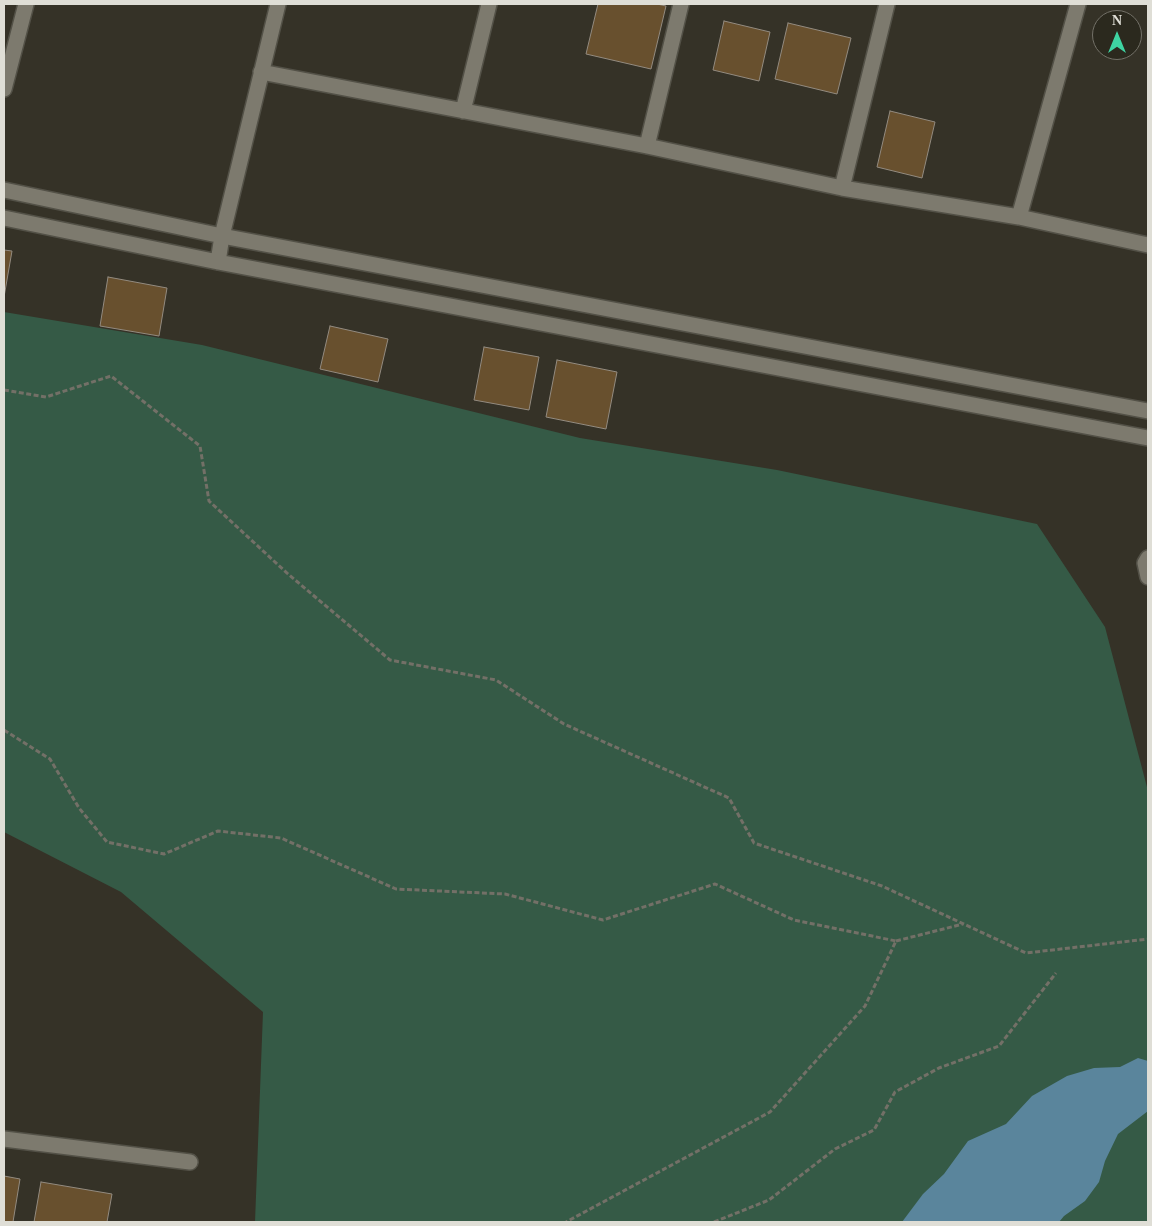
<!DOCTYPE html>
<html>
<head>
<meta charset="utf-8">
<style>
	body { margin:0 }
	#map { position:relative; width:1152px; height:1226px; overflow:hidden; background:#353227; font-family:Georgia,serif }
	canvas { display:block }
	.frame { position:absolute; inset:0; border:5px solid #dfded6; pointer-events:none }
	.north { position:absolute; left:1092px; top:10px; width:50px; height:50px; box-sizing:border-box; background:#2b291e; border:1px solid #737168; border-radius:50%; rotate:0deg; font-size:14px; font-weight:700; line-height:20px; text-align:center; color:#dfded6 }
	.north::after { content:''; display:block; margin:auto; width:18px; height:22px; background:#3ed4a2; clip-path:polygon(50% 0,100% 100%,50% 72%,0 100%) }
</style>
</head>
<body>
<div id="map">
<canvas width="1152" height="1226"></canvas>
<div class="frame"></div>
<div class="north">N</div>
</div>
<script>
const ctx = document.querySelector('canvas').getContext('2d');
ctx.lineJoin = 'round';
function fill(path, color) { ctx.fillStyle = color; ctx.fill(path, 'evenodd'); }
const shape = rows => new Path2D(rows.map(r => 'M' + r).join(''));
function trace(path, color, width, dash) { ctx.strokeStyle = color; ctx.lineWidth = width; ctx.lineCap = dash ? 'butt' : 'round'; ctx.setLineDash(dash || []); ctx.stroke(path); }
const green = shape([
	[4,312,202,345,580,438,777,470,1037,524,1105,627,1148,791,1148,1222,255,1222,263,1012,121,892,4,832]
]);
const water = shape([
	[1138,1058,1148,1061,1148,1111,1118,1134,1105,1161,1099,1182,1085,1201,1064,1216,1059,1222,902,1222,923,1194,944,1174,968,1141,1006,1124,1032,1096,1067,1076,1094,1068,1120,1067]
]);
const building = shape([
	[598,4,657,4,666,6,651,69,586,54,598,4],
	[724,21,770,32,759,81,713,70,724,21],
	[788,23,851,38,837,94,775,79,788,23],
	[890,111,935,122,922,178,877,167,890,111],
	[4,250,12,251,4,297,4,250],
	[108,277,167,288,159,336,100,326,108,277],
	[330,326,388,339,378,382,320,369,330,326],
	[484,347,539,357,529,410,474,400,484,347],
	[557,360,617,372,606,429,546,417,557,360],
	[4,1176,20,1179,13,1222,4,1222,4,1176],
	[41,1182,112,1194,107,1222,34,1222,41,1182]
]);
const path = shape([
	[4,390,46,397,111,376,200,446,209,501,288,574,390,660,496,680,564,724,729,798,754,843,882,886,1026,953,1148,939],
	[4,730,50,759,79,808,107,842,164,854,218,831,281,838,396,889,505,894,603,920,715,884,794,920,896,941,865,1006,770,1112,566,1222],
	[896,941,963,924],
	[714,1222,769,1200,835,1149,874,1130,895,1092,939,1068,999,1046,1056,973]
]);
const minor = shape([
	[261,72,647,146,842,188,1019,217,1148,245],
	[4,89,26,4],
	[463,111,489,4],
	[647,146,681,4],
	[842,188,887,4],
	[4,190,222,236,1148,411],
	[1019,217,1078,4],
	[4,218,218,262,1148,438],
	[218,262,222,236,278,4],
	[1148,558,1145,563,1148,577],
	[4,1139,190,1162]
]);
fill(green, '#355a46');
fill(water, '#5a859c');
fill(building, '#68502e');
trace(building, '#938b80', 1);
trace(minor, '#535147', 18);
trace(path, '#737067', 3, [5, 2.5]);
trace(minor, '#7d7a6e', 15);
</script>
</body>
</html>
